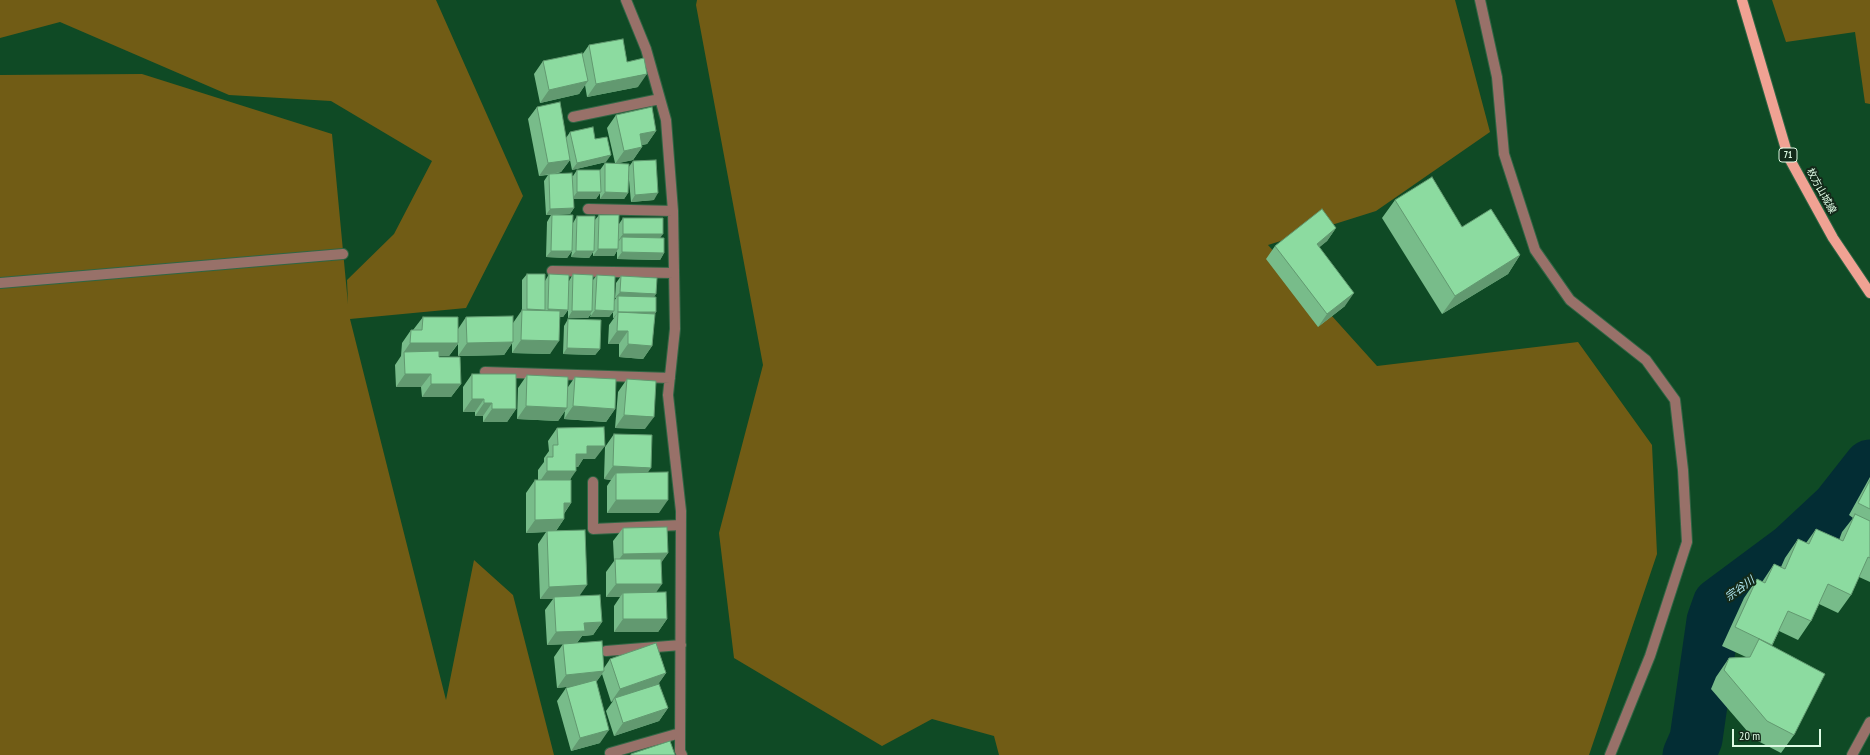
<!DOCTYPE html>
<html>
<head>
<meta charset="utf-8">
<style>
	body { margin:0 }
	#map { position:relative; width:1870px; height:755px; overflow:hidden; background:#0f4a25; font-family:"PT Sans Narrow",sans-serif }
	canvas { display:block }
	.scale { position:absolute; left:1732px; top:729px; width:89px; height:18px; box-sizing:border-box; border:2px solid #defbe4; border-top:0; padding-left:5px; font-size:12px; line-height:14px; white-space:nowrap; color:#defbe4; -webkit-text-stroke:3px #132a1a; paint-order:stroke }
</style>
</head>
<body>
<div id="map">
<canvas width="1870" height="755"></canvas>
<div class="scale">20 m</div>
</div>
<script>
const ctx = document.querySelector('canvas').getContext('2d');
ctx.lineJoin = 'round';
function fill(path, color) { ctx.fillStyle = color; ctx.fill(path, 'evenodd'); }
const shape = rows => new Path2D(rows.map(r => 'M' + r).join(''));
function trace(path, color, width, dash) { ctx.strokeStyle = color; ctx.lineWidth = width; ctx.lineCap = dash ? 'butt' : 'round'; ctx.setLineDash(dash || []); ctx.stroke(path); }
function write(font, color, halo, rows, align = 'center') {
  ctx.font = font + ' "PT Sans Narrow","Noto Sans JP",sans-serif'; ctx.lineWidth = 4; ctx.setLineDash([]); ctx.textBaseline = 'middle'; ctx.strokeStyle = halo; ctx.fillStyle = color; for (const [text, x, y, turn = 0] of rows) {
    ctx.save(); ctx.translate(x, y); ctx.rotate((+turn || 0) * Math.PI / 180); ctx.textAlign = isNaN(turn) ? turn : align; if (halo) ctx.strokeText(text, 0, 0); ctx.fillText(text, 0, 0); ctx.restore();
  }
}
const green = shape([
	[0,0,436,0,523,196,466,308,350,319,446,700,474,560,513,595,554,755,0,755,0,75,142,74,332,134,348,304,347,280,394,234,432,161,331,101,229,95,60,22,0,38],
	[697,0,1455,0,1490,132,1376,211,1268,245,1377,366,1578,342,1652,445,1657,554,1589,755,999,755,994,736,932,719,882,746,734,658,719,533,763,365,696,5],
	[1772,0,1870,0,1870,104,1865,103,1855,32,1786,42]
]);
const river = shape([
	[1689,755,1696,739,1713,621,1719,604,1793,549,1837,508,1870,466]
]);
const minor = shape([
	[626,0,646,49,666,120,673,211,675,329,668,395,681,511,680,751,682,755],
	[1480,0,1497,77,1504,154,1535,250,1570,300,1646,360,1675,400,1683,470,1687,542,1650,656,1610,755],
	[573,117,660,99],
	[588,209,673,211],
	[552,271,674,273],
	[0,283,343,254],
	[485,372,670,378],
	[593,482,593,529,681,525],
	[606,651,681,645],
	[610,753,680,733],
	[1852,755,1870,722]
]);
const major = shape([
	[1742,0,1788,156,1833,238,1870,293]
]);
const wall = shape([
	[589,45,627,62,638,87,587,97,585,85,579,94,540,103,534,74,543,61,582,55],
	[537,107,566,138,570,132,595,139,606,162,572,170,570,160,561,172,555,174,573,176,577,170,600,170,605,163,615,163,607,128,616,115,656,131,647,144,642,145,642,147,633,160,618,163,628,168,633,161,654,200,631,202,628,169,628,193,624,199,600,199,600,193,596,199,574,199,574,208,570,214,557,215,573,223,577,216,594,221,599,215,619,224,623,218,660,238,664,253,660,260,617,259,617,251,614,256,593,256,593,252,589,258,571,257,572,251,567,258,546,257,547,222,551,215,546,215,544,181,548,175,539,176,528,119],
	[1395,200,1462,227,1520,255,1508,274,1442,314,1382,218],
	[1336,228,1327,241,1319,247,1345,306,1318,327,1266,259,1275,246],
	[527,274,545,281,549,274,569,281,573,274,593,280,597,275,614,301,616,298,615,298,616,283,621,276,654,297,656,312,655,314,652,346,643,359,619,357,619,344,608,344,609,325,614,318,613,318,613,312,609,317,590,317,591,314,588,318,568,318,568,310,563,317,560,317,550,354,512,353,512,343,504,355,458,356,458,344,449,356,439,356,439,357,461,384,451,397,422,397,421,387,396,387,395,365,401,356,402,343,411,330,413,330,423,317,458,329,466,317,513,323,522,310,522,280],
	[568,319,600,349,595,355,563,354,564,326],
	[472,374,516,409,507,422,483,422,483,416,475,416,475,412,463,412,463,387],
	[527,375,568,387,575,377,615,409,606,422,564,419,565,411,558,421,517,419,518,388],
	[627,379,645,429,615,428,618,392],
	[557,428,595,459,583,459,578,467,576,467,570,480,571,503,564,514,564,519,556,531,580,596,602,622,593,635,582,636,577,643,604,668,610,659,666,673,658,684,668,708,659,721,614,736,606,711,613,701,611,702,602,674,596,682,600,743,571,751,557,701,566,688,574,686,557,688,554,657,563,644,547,645,545,610,553,599,540,599,538,544,546,532,526,533,526,493,535,480,538,480,538,470,544,462,544,458,549,451,548,441],
	[614,434,648,473,659,513,607,513,607,486,611,480,604,479,605,447],
	[1870,477,1870,582,1859,577,1851,595,1838,613,1819,604,1811,621,1798,640,1779,631,1772,646,1794,735,1781,753,1754,739,1711,689,1716,677,1729,658,1746,657,1722,646,1744,598,1757,579,1762,582,1774,564,1781,567,1785,558,1798,539,1806,543,1816,529,1839,540,1842,532,1853,518,1849,515],
	[623,528,668,553,661,562,656,592,667,619,658,632,614,632,614,606,620,597,606,597,606,572,614,561,613,541]
]);
const shadedWall = shape([
	[647,74,638,87,587,97,596,84],
	[588,81,579,94,540,103,549,90],
	[656,131,647,144,631,147,640,134],
	[642,147,633,160,615,164,624,151],
	[611,155,606,162,572,170,577,163],
	[570,160,561,172,539,176,548,163],
	[577,192,601,192,596,199,572,199],
	[605,192,628,193,624,199,600,199],
	[658,193,654,200,631,202,635,195],
	[574,208,570,214,546,215,550,209],
	[1336,228,1327,241,1308,257,1317,244],
	[623,234,663,234,658,241,622,237,619,241,618,241],
	[598,249,618,249,614,256,593,256],
	[551,251,572,251,567,258,546,257],
	[576,251,594,251,589,258,571,257],
	[622,252,664,253,660,260,617,259],
	[1520,255,1508,274,1442,314,1455,296],
	[620,292,656,294,652,301,618,296,616,298,615,298],
	[1354,293,1345,306,1318,327,1327,314],
	[527,309,545,310,540,317,522,316],
	[548,309,568,310,563,317,544,316],
	[595,310,614,311,609,317,590,317],
	[572,311,592,311,588,318,568,318],
	[618,312,614,318,613,318,618,312,656,312,652,319],
	[617,331,628,331,619,344,608,344],
	[521,340,559,341,550,354,512,353],
	[513,342,504,355,458,356,467,343],
	[410,343,458,343,449,356,404,356,404,352],
	[628,344,652,346,643,359,619,357],
	[567,348,600,349,595,355,563,354],
	[405,374,431,374,421,387,396,387],
	[431,384,461,384,451,397,422,397],
	[472,399,484,399,475,412,463,412],
	[484,403,492,403,483,416,475,416],
	[526,406,567,408,558,421,517,419],
	[573,406,615,409,606,422,564,419],
	[492,409,516,409,507,422,483,422],
	[624,415,654,417,645,429,615,428],
	[587,446,605,446,595,459,583,459,578,467,567,467,576,454],
	[613,466,651,468,642,481,616,473,611,480,604,479],
	[547,471,576,471,567,484,538,484],
	[616,500,668,500,659,513,607,513],
	[564,503,571,503,562,516],
	[564,519,555,532,547,531,546,532,526,533,535,520],
	[668,553,659,566,615,565,623,554],
	[616,584,662,584,653,597,623,593,620,597,606,597],
	[587,585,578,598,554,597,553,599,540,599,549,587],
	[623,619,667,619,658,632,614,632],
	[602,622,593,635,582,636,576,644,547,645,556,632,584,623],
	[604,671,595,684,557,688,566,675],
	[666,673,657,686,615,698,613,701,611,702,620,689],
	[668,708,659,721,614,736,623,723],
	[609,730,600,743,571,751,580,738]
]);
const building = shape([
	[623,39,627,62,644,58,647,74,596,84,589,45,623,39],
	[582,53,588,81,549,90,543,61,582,53],
	[560,102,570,160,548,163,537,107,560,102],
	[652,107,656,131,640,134,642,147,624,151,616,115,652,107],
	[593,127,595,139,607,137,611,155,577,163,570,132,593,127],
	[656,160,658,193,635,195,633,161,656,160],
	[605,163,629,164,628,193,605,192,605,163],
	[577,170,600,170,601,192,577,192,577,170],
	[572,173,574,208,550,209,549,174,572,173],
	[1432,177,1462,227,1491,209,1520,255,1455,296,1395,200,1432,177],
	[1322,209,1336,228,1317,244,1354,293,1327,314,1275,246,1322,209],
	[552,215,573,215,572,251,551,251,552,215],
	[599,215,619,215,618,249,598,249,599,215],
	[577,216,595,216,594,251,576,251,577,216],
	[623,218,663,218,663,234,623,234,623,218],
	[622,237,664,238,664,253,622,252,622,237],
	[527,274,545,274,545,310,527,309,527,274],
	[549,274,569,275,568,310,548,309,549,274],
	[573,274,593,275,592,311,572,311,573,274],
	[597,275,615,276,614,311,595,310,597,275],
	[621,276,657,278,656,294,620,292,621,276],
	[618,296,656,297,656,312,618,312,618,296],
	[522,310,560,311,559,341,521,340,522,310],
	[618,312,655,314,652,346,628,344,628,331,617,331,618,312],
	[513,316,513,342,467,343,466,317,513,316],
	[423,317,458,317,458,343,410,343,411,330,422,330,423,317],
	[568,319,601,320,600,349,567,348,568,319],
	[439,351,439,357,460,357,461,384,431,384,431,374,405,374,404,352,439,351],
	[472,374,516,374,516,409,492,409,492,403,484,403,484,399,472,399,472,374],
	[527,375,568,377,567,408,526,406,527,375],
	[575,377,616,379,615,409,573,406,575,377],
	[627,379,656,381,654,417,624,415,627,379],
	[604,427,605,446,587,446,587,454,576,454,576,471,547,471,547,457,553,457,553,445,558,445,557,428,604,427],
	[614,434,652,435,651,468,613,466,614,434],
	[668,472,668,500,616,500,616,473,668,472],
	[535,480,571,480,571,503,564,503,564,519,535,520,535,480],
	[1870,480,1870,509,1858,503,1870,480],
	[1855,514,1870,521,1870,558,1868,557,1851,595,1828,584,1811,621,1788,611,1772,645,1735,627,1757,579,1765,583,1774,564,1785,569,1798,539,1809,544,1816,529,1843,541,1855,514],
	[667,527,668,553,623,554,623,528,667,527],
	[585,530,587,585,549,587,547,531,585,530],
	[615,559,661,559,662,584,616,584,615,559],
	[666,592,667,619,623,619,623,593,666,592],
	[600,595,602,622,584,623,585,631,556,632,554,597,600,595],
	[1759,639,1825,674,1794,735,1767,721,1724,670,1729,658,1750,657,1759,639],
	[602,641,604,671,566,675,563,644,602,641],
	[656,643,666,673,620,689,610,659,656,643],
	[596,680,609,730,580,738,566,688,596,680],
	[659,684,668,708,623,723,615,698,659,684],
	[670,741,675,755,631,755,631,754,670,741]
]);
const shields = [
	[1788,155,18]
];
const shieldNames = [
	["71",1788,155]
];
const streetNames = [
	["枚方山城線",1821,191,61]
];
const waterNames = [
	["宗谷川",1740,589,-36]
];
fill(green, '#715c15');
trace(river, '#032d34', 53);
trace(minor, '#306644', 12);
trace(major, '#306644', 12);
trace(minor, '#987169', 10);
trace(major, '#f0a293', 10);
fill(wall, '#78bc8a');
fill(shadedWall, '#629970');
fill(building, '#8cdba0');
trace(building, '#629970', 1);
for (const [x, y, w] of shields) { const box = new Path2D(); box.roundRect(x - w / 2, y - 7, w, 14, 3); ctx.fillStyle = '#132a1a'; ctx.fill(box); trace(box, '#defbe4', 1); }
write('bold 9px', '#defbe4', null, shieldNames);
write('10px', '#defbe4', '#132a1a', streetNames);
write('italic 11px', '#b4ebf6', '#132a1a', waterNames);
</script>
</body>
</html>
